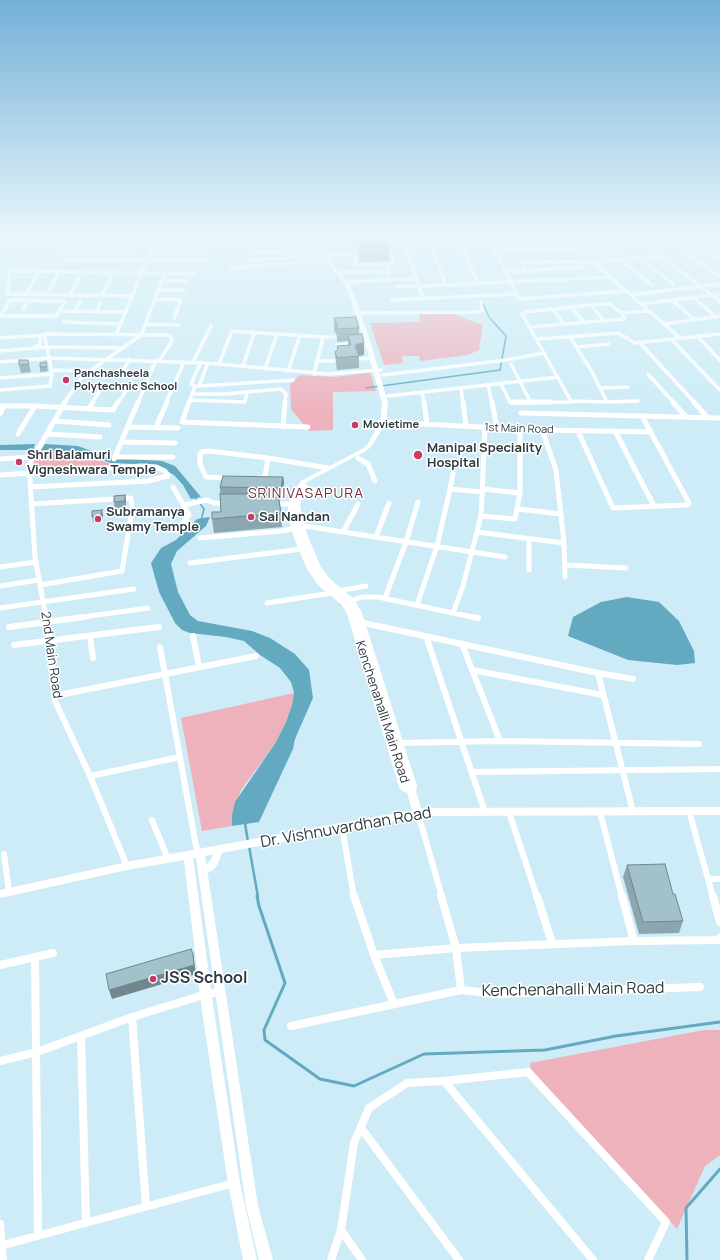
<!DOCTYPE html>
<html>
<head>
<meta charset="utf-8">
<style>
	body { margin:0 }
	canvas { display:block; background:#cdecf7 }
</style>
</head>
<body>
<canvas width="720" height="1260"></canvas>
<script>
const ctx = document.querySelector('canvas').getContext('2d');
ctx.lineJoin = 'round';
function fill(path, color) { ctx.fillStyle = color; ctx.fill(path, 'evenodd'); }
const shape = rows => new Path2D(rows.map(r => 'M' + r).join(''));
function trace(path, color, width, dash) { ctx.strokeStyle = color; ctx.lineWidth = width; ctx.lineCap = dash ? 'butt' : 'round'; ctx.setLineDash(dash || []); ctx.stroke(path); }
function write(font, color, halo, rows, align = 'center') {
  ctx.font = font + ' Manrope,sans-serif'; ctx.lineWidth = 3; ctx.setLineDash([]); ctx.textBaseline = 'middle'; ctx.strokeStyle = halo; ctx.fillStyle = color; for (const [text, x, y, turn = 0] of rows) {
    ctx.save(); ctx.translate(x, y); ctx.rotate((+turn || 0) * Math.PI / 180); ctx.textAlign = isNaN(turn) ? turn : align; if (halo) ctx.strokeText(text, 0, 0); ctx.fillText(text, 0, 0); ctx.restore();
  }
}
const green = shape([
	[419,313,453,313,463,318,483,325,479,350,468,355,420,361,419,356,402,356,403,363,384,365,370,323,420,322],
	[370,372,376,391,333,392,333,430,309,431,291,409,290,384,300,375,336,377],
	[41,450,76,452,114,465,31,471,31,465],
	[294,693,292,705,286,722,276,742,241,790,232,815,232,826,202,831,181,718],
	[704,1030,720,1030,720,1155,705,1166,677,1229,531,1071,530,1063]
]);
const water = shape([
	[35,444,33,450,0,450,0,445],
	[45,444,78,446,110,458,162,461,175,466,201,497,191,499,183,485,174,475,157,465,111,463,76,452,41,450],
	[210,517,206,526,177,551,171,564,178,592,190,615,198,621,252,631,270,638,295,654,309,670,313,698,295,739,293,749,259,822,232,826,232,815,235,802,276,742,286,722,292,705,294,693,291,682,280,668,260,655,244,641,226,637,190,633,182,630,175,623,159,592,151,563,161,548,176,540,197,519],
	[627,597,659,602,679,621,694,651,695,663,677,665,628,660,568,636,573,617,601,602]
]);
const streamFar2 = shape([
	[366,388,500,370,506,336,489,317,483,304],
	[194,496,204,509,201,520]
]);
const streamFar1 = shape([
	[245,823,248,842],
	[249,846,258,897]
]);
const stream = shape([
	[257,896,259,906,285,983,264,1030,265,1040,320,1079,354,1086,424,1054,545,1050,616,1036,720,1022],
	[687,1260,686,1208,720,1169]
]);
const minorFar3 = shape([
	[403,238,423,299],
	[458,238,478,283],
	[489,238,519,299,627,291],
	[637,238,720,301],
	[489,240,559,238],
	[250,244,315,241],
	[678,246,720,277],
	[699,246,720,260],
	[43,247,207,248],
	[494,250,720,245],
	[250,253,319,249],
	[327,254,356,255,356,264,359,265,393,264,392,256,382,254],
	[641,258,673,284],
	[63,260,208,260],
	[251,260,324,256],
	[621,260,653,286],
	[594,262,661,256],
	[230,268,327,260],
	[526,271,521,262,592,261,680,338],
	[341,272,388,272],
	[507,272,581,267],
	[389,279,417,279],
	[163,281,186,281],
	[349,282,388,280,389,267],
	[446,285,611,277],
	[396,287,446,285,428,238],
	[159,290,184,290],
	[26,295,39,271],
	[47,295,59,271],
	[631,295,720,284],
	[70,296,82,271],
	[102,296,113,272],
	[132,296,7,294,10,271,196,274],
	[693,297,716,317],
	[156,299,181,300,174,318],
	[10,300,63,301,65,301,56,316,1,316,10,300],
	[391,300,517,294],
	[672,300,695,320],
	[641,304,720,294],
	[591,305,610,304,621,313,649,311],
	[572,308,585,323],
	[23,309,29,300],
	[553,309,564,324],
	[60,311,126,312],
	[75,312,80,301],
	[96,312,100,303],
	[362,313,478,312,482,311,481,302],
	[63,322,120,324],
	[146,324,179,325],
	[664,324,720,316],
	[531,327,624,319,625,318,621,313],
	[116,335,156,238],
	[697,336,720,360],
	[323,337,334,337],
	[570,337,592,372,607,402,571,401,522,314,525,312,591,305,604,321],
	[0,338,44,335],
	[538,339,618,333,635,343,720,334],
	[671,339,720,390],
	[639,342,695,403],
	[337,345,368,343],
	[35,346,40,346,40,335],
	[577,347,609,344],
	[0,351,47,347,123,348],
	[358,359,373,358],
	[160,360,172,341,171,337,168,335,44,334,49,358,208,363,329,374,381,370],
	[317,361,335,361],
	[0,362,49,358,52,374,50,386,0,390],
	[193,362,211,326],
	[219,364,232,331,323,337,314,374],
	[511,364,531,403],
	[243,366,254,333],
	[265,369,277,334],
	[51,370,88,371],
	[288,371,300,335],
	[648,374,674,403],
	[383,375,506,360,544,353],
	[121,377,129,359],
	[0,378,52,374],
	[501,384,510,402,512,403,573,402],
	[488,385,492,403],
	[197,386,199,386,208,363],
	[199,386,293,380],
	[461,388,463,403],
	[601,388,628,387],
	[247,392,281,389,286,394,285,403],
	[422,392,424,403],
	[388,396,558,377],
	[190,400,245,402,247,392,226,394,193,394],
	[607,402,638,401],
	[64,403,83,376,141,335,165,273],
	[92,403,104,384],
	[118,403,132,382],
	[138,403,156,360],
	[166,403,184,362],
	[189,403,195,386,191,384,201,362]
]);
const minorFar2 = shape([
	[189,402,182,422,308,427],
	[424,402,427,424],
	[463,402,466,427],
	[492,402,497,428],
	[511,402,551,402],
	[673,402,686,417],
	[694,402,708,418],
	[0,406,35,406],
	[89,409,93,402],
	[521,413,720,418],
	[0,414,4,406],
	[55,421,109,425],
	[383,422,542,430,651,432],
	[128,427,178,428],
	[156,427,167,402],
	[283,427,285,402],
	[542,430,556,470,564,543,565,577],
	[578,431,613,508,687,505,689,503,642,416],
	[615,431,654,506],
	[18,434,35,406,113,410,118,402],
	[47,434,100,437],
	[121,442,175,443],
	[115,457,173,457],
	[358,458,368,464,375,481],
	[0,459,33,457],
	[114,459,138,402],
	[0,475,141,466,156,467,165,471,168,476,148,481,30,487],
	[229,478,206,477,200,464,200,454,202,452,209,451,268,458,328,468],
	[259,478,265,477,268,458],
	[173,487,189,515,177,531],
	[304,488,319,491],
	[450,489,453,474],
	[483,489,520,493],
	[31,504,131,498,132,510,122,571,40,585],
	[274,504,291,504],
	[184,505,207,500,214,503,227,504],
	[518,509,561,514],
	[481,516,515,519,520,493,520,429],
	[298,525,505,557],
	[343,532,358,504],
	[477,532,564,543],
	[376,537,389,503],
	[200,538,282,531,295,528],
	[529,539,529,570],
	[190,563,302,549],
	[565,565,626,568],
	[0,567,36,562],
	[0,586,38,580],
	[338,591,366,586],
	[385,598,406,542,418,502],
	[351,601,362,597,378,597,453,613,463,586,481,516,485,428],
	[267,603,332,593],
	[417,605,437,546,450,489,483,492],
	[0,608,134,589],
	[453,613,477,618],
	[46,618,35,557,29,465,65,402],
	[76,618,148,608]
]);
const minorFar1 = shape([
	[46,617,50,642,55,701,90,776,127,866],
	[472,617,478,618],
	[359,622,598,673,633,812],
	[9,627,84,617],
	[90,636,93,658],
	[193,636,199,667],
	[426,636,485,812],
	[462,644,500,741],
	[14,645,159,627],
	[160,647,196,846,200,854],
	[472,670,603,695],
	[598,673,633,679],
	[54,696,256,656],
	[399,743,500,741,699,744],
	[472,772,720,769],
	[90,776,180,757],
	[689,811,713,897],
	[509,812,537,897],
	[600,812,622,897],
	[418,813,442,897],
	[152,820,168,859],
	[342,827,354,897],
	[4,854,9,892],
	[708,879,720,879]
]);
const minor = shape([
	[354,896,374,955,456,948,634,941,719,940,720,938],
	[441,896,456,948,461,990,497,994,700,987],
	[537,896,552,943],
	[622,896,634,941],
	[713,896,720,922],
	[374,955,394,1004],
	[35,957,38,1236],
	[0,965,53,953],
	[132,1017,146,1206],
	[291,1026,461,990],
	[81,1036,86,1223],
	[0,1061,37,1052,132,1017,207,994,220,992],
	[444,1081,593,1260],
	[361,1128,459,1260],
	[0,1224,3,1260],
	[341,1230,362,1260],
	[0,1246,234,1183],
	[331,1260,341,1230,354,1143,369,1108,407,1083,444,1081,528,1072,666,1222,648,1260]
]);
const tertiary = shape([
	[219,846,222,847,223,850,218,864,213,870,202,875,199,874,198,871,199,868,207,864,211,859,216,847,219,846]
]);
const secondary = shape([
	[312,238,316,238,322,251,351,286,371,343,388,403,386,423,371,447,366,451,305,483,308,486,300,505,302,515,308,537,321,567,330,579,354,599,362,613,417,786,416,791,421,808,720,807,720,815,422,816,205,856,258,1206,273,1260,259,1260,246,1206,196,858,193,858,214,1011,240,1183,257,1260,243,1260,228,1183,202,1011,184,860,127,870,0,898,0,890,127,862,412,810,407,793,401,790,399,787,347,614,342,605,318,585,307,569,294,538,288,515,288,505,291,495,301,481,362,449,367,445,380,423,382,403,365,343,346,286,318,252,312,238]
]);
const wall = shape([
	[359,242,389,244,389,261,359,262],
	[334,318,359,328,359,335,364,343,364,355,359,356,359,368,337,370,336,364,335,352,337,350,337,346,348,345,348,341,337,342,337,336,334,330],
	[28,360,31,372,21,373,19,365],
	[47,366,48,371,40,372,40,367],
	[283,477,284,483,281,495,279,495,281,513,282,527,214,533,212,519,221,512,220,487],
	[125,495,126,502,126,508,115,509,114,502],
	[103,515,102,521,93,522,92,517],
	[627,865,673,894,683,921,679,933,639,934,623,877]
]);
const shadedWall = shape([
	[364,343,364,355,355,356,355,346,357,344],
	[283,477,284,483,281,495,281,488],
	[125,495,126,502,126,508,125,501],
	[102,510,103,515,102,521,101,516],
	[193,954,196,974,112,999,109,990]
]);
const building = shape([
	[359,242,389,242,389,244,359,245,359,242],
	[356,317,359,328,337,329,337,324,334,318,356,317],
	[362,334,364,343,357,344,355,346,359,356,337,358,335,352,338,349,337,346,351,345,348,335,362,334],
	[19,360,28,360,29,364,19,365,19,360],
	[46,362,47,367,40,367,40,363,46,362],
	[223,476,283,477,281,488,220,487,223,476],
	[220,494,278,494,281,513,212,519,212,512,221,512,220,494],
	[125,495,125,501,114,502,114,496,125,495],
	[102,510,101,516,92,517,92,511,102,510],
	[665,864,673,894,675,894,683,921,643,922,627,865,665,864],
	[191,949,193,954,194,965,109,990,106,974,191,949]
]);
const markers = [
	[66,380,4,"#c93b65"],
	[355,425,4,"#c93b65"],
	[418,455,5,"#c93b65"],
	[19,462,4,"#c93b65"],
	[251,517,4,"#c93b65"],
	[98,519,4,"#c93b65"],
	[153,979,4,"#c93b65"]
];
const farPoinames = [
	["Panchasheela",74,374],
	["Polytechnic School",74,387],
	["Movietime",363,425]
];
const farStreetnames = [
	["1st Main Road",519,429,2]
];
const poiNames = [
	["Manipal Speciality",427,448],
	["Hospital",427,463],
	["Shri Balamuri",27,455],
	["Vigneshwara Temple",27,470],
	["Subramanya",106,512],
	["Swamy Temple",106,527],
	["Sai Nandan",259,517]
];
const streetNames = [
	["2nd Main Road",51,655,82],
	["Kenchenahalli Main Road",382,712,72]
];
const neighbourhoodNames = [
	["SRINIVASAPURA",306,494]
];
const nearStreetnames = [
	["Dr. Vishnuvardhan Road",346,828,-10],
	["Kenchenahalli Main Road",573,990,-1]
];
const nearPoinames = [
	["JSS School",161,979]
];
fill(green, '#eeb2bd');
fill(water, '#63aac0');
trace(streamFar2, '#63aac0', 1.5);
trace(streamFar1, '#63aac0', 2.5);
trace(stream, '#63aac0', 3);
trace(minorFar3, '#fff', 3.5);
trace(minorFar2, '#fff', 5);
trace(minorFar1, '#fff', 6);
trace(minor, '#fff', 8);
fill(tertiary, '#fff');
fill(secondary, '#fff');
fill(wall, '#8ba6af');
fill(shadedWall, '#71878e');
fill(building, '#a2c1cb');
trace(building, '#71878e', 1);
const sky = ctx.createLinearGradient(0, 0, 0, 415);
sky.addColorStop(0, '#73b0d8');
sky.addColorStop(0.57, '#e8f6fb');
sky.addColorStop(1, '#e8f6fb00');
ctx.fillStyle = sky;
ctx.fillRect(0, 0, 720, 415);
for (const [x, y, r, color] of markers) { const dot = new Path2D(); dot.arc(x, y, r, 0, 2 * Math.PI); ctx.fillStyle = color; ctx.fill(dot); trace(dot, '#fff', 1.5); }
write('bold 11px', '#2d393e', '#fff', farPoinames, 'left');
write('11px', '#2d393e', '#fff', farStreetnames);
write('bold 13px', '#2d393e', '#fff', poiNames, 'left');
write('13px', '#2d393e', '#fff', streetNames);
ctx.letterSpacing = '1px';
write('14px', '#742d3f', '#fff', neighbourhoodNames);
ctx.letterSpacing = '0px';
write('16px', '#2d393e', '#fff', nearStreetnames);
write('bold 16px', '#2d393e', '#fff', nearPoinames, 'left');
</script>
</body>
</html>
